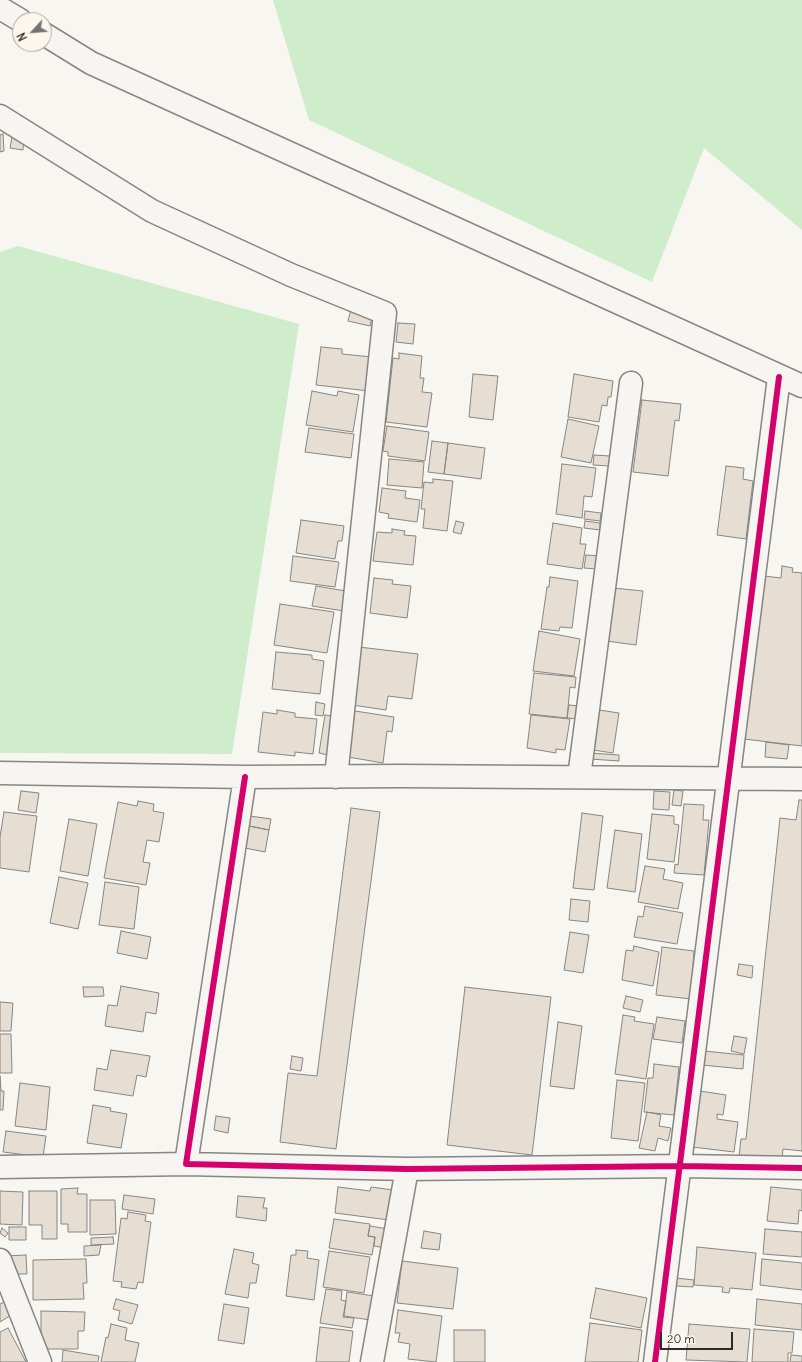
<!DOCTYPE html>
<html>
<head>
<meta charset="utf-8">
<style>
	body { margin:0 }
	#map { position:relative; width:802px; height:1362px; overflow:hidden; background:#f8f6f0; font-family:Delius,sans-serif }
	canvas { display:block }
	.north { position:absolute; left:12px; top:12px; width:40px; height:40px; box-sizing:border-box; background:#fbf7ec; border:1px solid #a8a59f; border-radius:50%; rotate:244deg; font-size:11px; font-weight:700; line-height:16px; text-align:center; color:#2b2b2b }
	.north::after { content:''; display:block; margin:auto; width:14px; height:18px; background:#737270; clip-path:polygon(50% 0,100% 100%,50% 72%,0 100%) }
	.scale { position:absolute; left:660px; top:1332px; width:73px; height:18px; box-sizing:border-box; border:2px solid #2b2b2b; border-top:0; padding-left:5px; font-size:12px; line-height:14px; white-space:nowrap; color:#2b2b2b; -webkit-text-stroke:3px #fbf7ec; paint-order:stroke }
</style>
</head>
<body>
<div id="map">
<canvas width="802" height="1362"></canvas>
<div class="north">N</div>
<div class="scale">20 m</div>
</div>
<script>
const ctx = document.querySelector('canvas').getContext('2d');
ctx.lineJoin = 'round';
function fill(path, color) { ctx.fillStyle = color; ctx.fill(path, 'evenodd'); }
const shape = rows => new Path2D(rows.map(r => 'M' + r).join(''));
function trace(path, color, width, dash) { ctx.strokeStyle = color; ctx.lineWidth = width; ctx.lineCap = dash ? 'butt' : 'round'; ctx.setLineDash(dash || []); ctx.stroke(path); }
const green = shape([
	[273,0,802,0,802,230,704,148,652,282,309,120],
	[18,246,299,324,232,754,0,753,0,252]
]);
const building = shape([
	[3,134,4,151,0,152,0,135,3,134],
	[12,137,24,139,23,150,10,148,12,137],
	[351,309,373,315,370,326,348,321,351,309],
	[398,323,415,324,413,344,396,342,398,323],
	[321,347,342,349,342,354,372,357,369,391,316,385,321,347],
	[399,353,422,356,420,378,424,378,422,392,432,393,427,427,386,422,393,358,399,359,399,353],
	[473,374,498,376,493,420,469,417,473,374],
	[574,374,613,381,611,397,608,397,607,406,602,405,599,422,568,417,574,374],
	[312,391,337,396,338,391,359,395,353,432,306,425,312,391],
	[642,400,681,404,679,421,675,420,668,476,633,472,642,400],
	[568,419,599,426,591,463,561,457,568,419],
	[387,426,429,432,425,461,388,456,388,452,383,451,387,426],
	[309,428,354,434,351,458,305,452,309,428],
	[432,441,448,443,444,474,428,472,432,441],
	[448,443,485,448,481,479,444,474,448,443],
	[594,455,610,456,609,466,593,465,594,455],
	[389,459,424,462,422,488,387,485,389,459],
	[562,464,596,468,592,497,584,496,582,518,556,514,562,464],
	[726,466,744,468,743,479,753,481,746,539,717,535,726,466],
	[433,479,453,481,447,531,423,528,425,509,421,509,424,482,433,483,433,479],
	[382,488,406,491,405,498,420,500,417,522,388,518,389,514,379,512,382,488],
	[585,511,601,513,600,521,584,519,585,511],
	[301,520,344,526,342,541,338,541,335,559,296,553,301,520],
	[456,521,464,523,461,534,453,532,456,521],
	[585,521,600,523,600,530,584,528,585,521],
	[553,523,582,528,580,544,586,544,582,569,547,564,553,523],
	[392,529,405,531,404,535,416,536,413,565,373,561,377,532,392,533,392,529],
	[586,555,599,556,597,569,584,568,586,555],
	[293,556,339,562,335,587,290,581,293,556],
	[782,566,793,568,792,572,802,573,802,746,744,739,764,576,781,578,782,566],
	[550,577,578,581,572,628,560,627,559,631,541,629,547,587,549,587,550,577],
	[374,578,393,580,392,584,411,586,407,618,370,613,374,578],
	[316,586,346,591,344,611,312,606,316,586],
	[613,588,643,591,636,645,606,641,613,588],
	[280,604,334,612,327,653,274,645,280,604],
	[539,631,580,639,574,676,533,671,539,631],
	[359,647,418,654,412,699,388,696,386,710,352,705,359,647],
	[276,652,312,655,312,659,324,661,320,694,272,689,276,652],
	[534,673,576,677,575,688,570,687,567,718,529,714,534,673],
	[316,702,325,704,323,716,315,715,316,702],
	[569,705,579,706,578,719,567,718,569,705],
	[277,710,295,713,295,717,317,719,313,754,295,752,295,756,258,752,263,712,277,714,277,710],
	[599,710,619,713,613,753,593,750,599,710],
	[355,711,394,717,392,732,387,731,383,763,348,757,355,711],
	[325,715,333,716,328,755,319,753,325,715],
	[531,715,570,719,565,750,556,749,556,753,527,748,531,715],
	[766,742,789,745,787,759,765,757,766,742],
	[591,753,619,755,619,761,590,759,591,753],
	[674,790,683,791,681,806,672,805,674,790],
	[21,791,39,793,36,813,18,810,21,791],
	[654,791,670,792,669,810,653,809,654,791],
	[799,800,802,800,802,1151,783,1149,782,1159,739,1156,741,1139,746,1139,780,818,796,820,799,800],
	[138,801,154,804,153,811,164,813,159,842,147,840,143,862,150,863,146,885,104,878,118,802,137,806,138,801],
	[684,804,704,805,703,820,709,820,704,875,674,873,675,864,678,865,684,804],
	[351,808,380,812,336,1149,280,1142,288,1073,317,1076,351,808],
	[4,812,37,816,29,872,0,868,0,837,4,812],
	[582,813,603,816,594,890,573,888,582,813],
	[652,814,674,816,674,824,679,825,674,862,647,859,652,814],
	[250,816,271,819,269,830,249,826,250,816],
	[69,819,97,824,88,876,60,871,69,819],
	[249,826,269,830,265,852,245,848,249,826],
	[615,830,642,834,635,892,607,888,615,830],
	[645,866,665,869,663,879,683,883,678,909,638,902,645,866],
	[59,877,88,883,78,929,50,923,59,877],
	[105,882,139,887,134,929,99,925,105,882],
	[571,899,590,901,588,922,569,920,571,899],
	[645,906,683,913,677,944,634,937,638,916,643,917,645,906],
	[121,931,151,937,147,959,117,953,121,931],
	[570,932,589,935,583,973,564,970,570,932],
	[634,946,659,952,653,986,622,980,626,950,633,951,634,946],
	[662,947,694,951,691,999,656,995,662,947],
	[739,964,753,966,752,978,737,975,739,964],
	[121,986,159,993,156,1014,146,1012,143,1032,105,1026,108,1005,117,1006,121,986],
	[83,987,103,987,104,996,84,997,83,987],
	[465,987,551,997,532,1155,447,1145,465,987],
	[626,996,643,1000,640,1012,623,1008,626,996],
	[0,1002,13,1003,11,1031,0,1031,0,1002],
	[623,1015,635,1017,634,1021,654,1024,646,1079,615,1074,623,1015],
	[657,1017,685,1021,682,1043,653,1039,657,1017],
	[558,1022,582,1026,574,1089,550,1086,558,1022],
	[0,1034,11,1034,12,1073,0,1073,0,1034],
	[734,1036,747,1038,744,1054,731,1051,734,1036],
	[111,1050,150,1056,146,1077,137,1075,133,1096,94,1090,97,1068,107,1070,111,1050],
	[704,1051,744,1055,743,1069,702,1065,704,1051],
	[292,1056,303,1058,301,1071,290,1069,292,1056],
	[654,1064,679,1067,674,1115,644,1112,648,1078,653,1078,654,1064],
	[0,1076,1,1091,4,1091,3,1110,0,1110,0,1076],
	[617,1080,645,1083,638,1141,611,1138,617,1080],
	[20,1083,50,1087,46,1130,15,1126,20,1083],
	[700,1091,726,1095,723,1115,717,1114,717,1119,738,1122,734,1152,692,1147,700,1091],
	[93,1105,111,1108,110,1111,127,1114,121,1148,87,1143,93,1105],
	[647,1112,661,1115,659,1126,671,1128,668,1141,658,1138,655,1151,639,1148,647,1112],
	[216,1116,230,1118,228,1133,214,1130,216,1116],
	[6,1131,46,1136,43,1157,3,1152,6,1131],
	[338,1187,370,1191,371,1187,393,1190,389,1220,335,1213,338,1187],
	[771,1187,802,1190,802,1211,799,1210,798,1224,767,1221,771,1187],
	[78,1188,77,1194,87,1194,87,1232,68,1232,68,1224,61,1224,61,1189,78,1188],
	[0,1191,23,1192,22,1225,0,1224,0,1191],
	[29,1191,57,1191,57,1239,42,1239,42,1225,29,1225,29,1191],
	[124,1195,155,1199,153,1214,122,1209,124,1195],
	[238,1196,265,1198,263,1208,267,1208,266,1221,236,1217,238,1196],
	[90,1200,115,1200,116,1234,90,1235,90,1200],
	[128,1212,146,1215,145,1221,151,1222,143,1283,138,1282,136,1289,121,1287,122,1282,113,1281,121,1218,127,1219,128,1212],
	[334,1219,370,1224,368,1236,375,1237,372,1255,329,1248,334,1219],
	[370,1226,388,1229,385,1248,374,1246,375,1237,368,1236,370,1226],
	[9,1227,26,1227,26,1240,9,1240,9,1227],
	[2,1228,8,1233,5,1237,0,1233,2,1228],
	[765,1229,802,1232,802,1257,763,1254,765,1229],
	[424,1231,441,1234,439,1250,421,1248,424,1231],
	[113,1237,114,1244,91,1245,91,1238,113,1237],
	[101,1245,99,1255,84,1256,84,1246,101,1245],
	[697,1247,756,1253,752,1290,730,1288,729,1293,722,1292,723,1287,694,1285,697,1247],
	[234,1249,254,1253,252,1263,259,1265,256,1283,250,1283,248,1298,225,1294,234,1249],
	[296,1250,308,1251,307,1258,319,1260,314,1300,286,1296,291,1255,296,1255,296,1250],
	[329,1251,370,1257,364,1293,323,1287,329,1251],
	[26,1255,27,1274,13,1274,5,1256,26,1255],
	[86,1259,87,1283,83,1283,84,1299,33,1300,33,1260,86,1259],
	[762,1259,802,1263,802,1290,760,1285,762,1259],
	[402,1261,458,1268,453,1309,397,1303,402,1261],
	[676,1278,694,1280,693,1287,676,1286,676,1278],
	[596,1288,647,1298,641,1328,590,1318,596,1288],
	[326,1289,342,1291,341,1300,346,1301,343,1317,354,1318,352,1328,320,1323,326,1289],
	[347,1292,381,1297,370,1320,344,1316,347,1292],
	[116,1299,138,1305,132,1324,118,1320,120,1311,113,1309,116,1299],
	[757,1299,802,1304,802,1330,755,1325,757,1299],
	[6,1301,13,1314,0,1322,0,1304,6,1301],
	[224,1304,249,1308,244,1344,218,1340,224,1304],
	[398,1310,442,1316,436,1362,408,1359,410,1344,398,1342,400,1333,395,1333,398,1310],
	[41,1311,85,1312,84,1331,78,1331,78,1349,41,1349,41,1311],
	[590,1323,642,1330,638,1362,585,1362,590,1323],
	[111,1324,127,1328,125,1340,139,1343,135,1362,101,1362,106,1337,108,1338,111,1324],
	[689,1324,750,1329,747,1362,686,1360,689,1324],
	[320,1327,353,1331,349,1362,316,1362,320,1327],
	[8,1328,26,1362,0,1362,0,1332,8,1328],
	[754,1329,794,1332,792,1353,788,1353,788,1362,752,1362,754,1329],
	[454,1330,485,1330,485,1362,454,1362,454,1330],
	[63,1350,99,1356,98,1362,62,1362,63,1350],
	[791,1355,802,1356,802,1362,790,1362,791,1355]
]);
const minor = shape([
	[0,116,152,211,291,275,385,313,336,777],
	[0,773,245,777,401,776,802,779],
	[245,777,186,1164,407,1169,681,1166,802,1168],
	[579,777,631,383],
	[0,1167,186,1164],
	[0,1260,40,1362],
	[372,1362,407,1169],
	[655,1362,779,377]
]);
const tertiary = shape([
	[0,8,20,20],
	[44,34,91,63,802,386]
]);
const cycleway = shape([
	[245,777,186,1164,407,1169,681,1166,802,1168],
	[655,1362,779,377]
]);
fill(green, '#cfedca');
fill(building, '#e6ddd3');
trace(building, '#878684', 1);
trace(minor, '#878684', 25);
trace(tertiary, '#878684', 25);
trace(minor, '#f6f5f1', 22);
trace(tertiary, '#f6f5f1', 22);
trace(cycleway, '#d6006c', 6);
</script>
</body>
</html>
